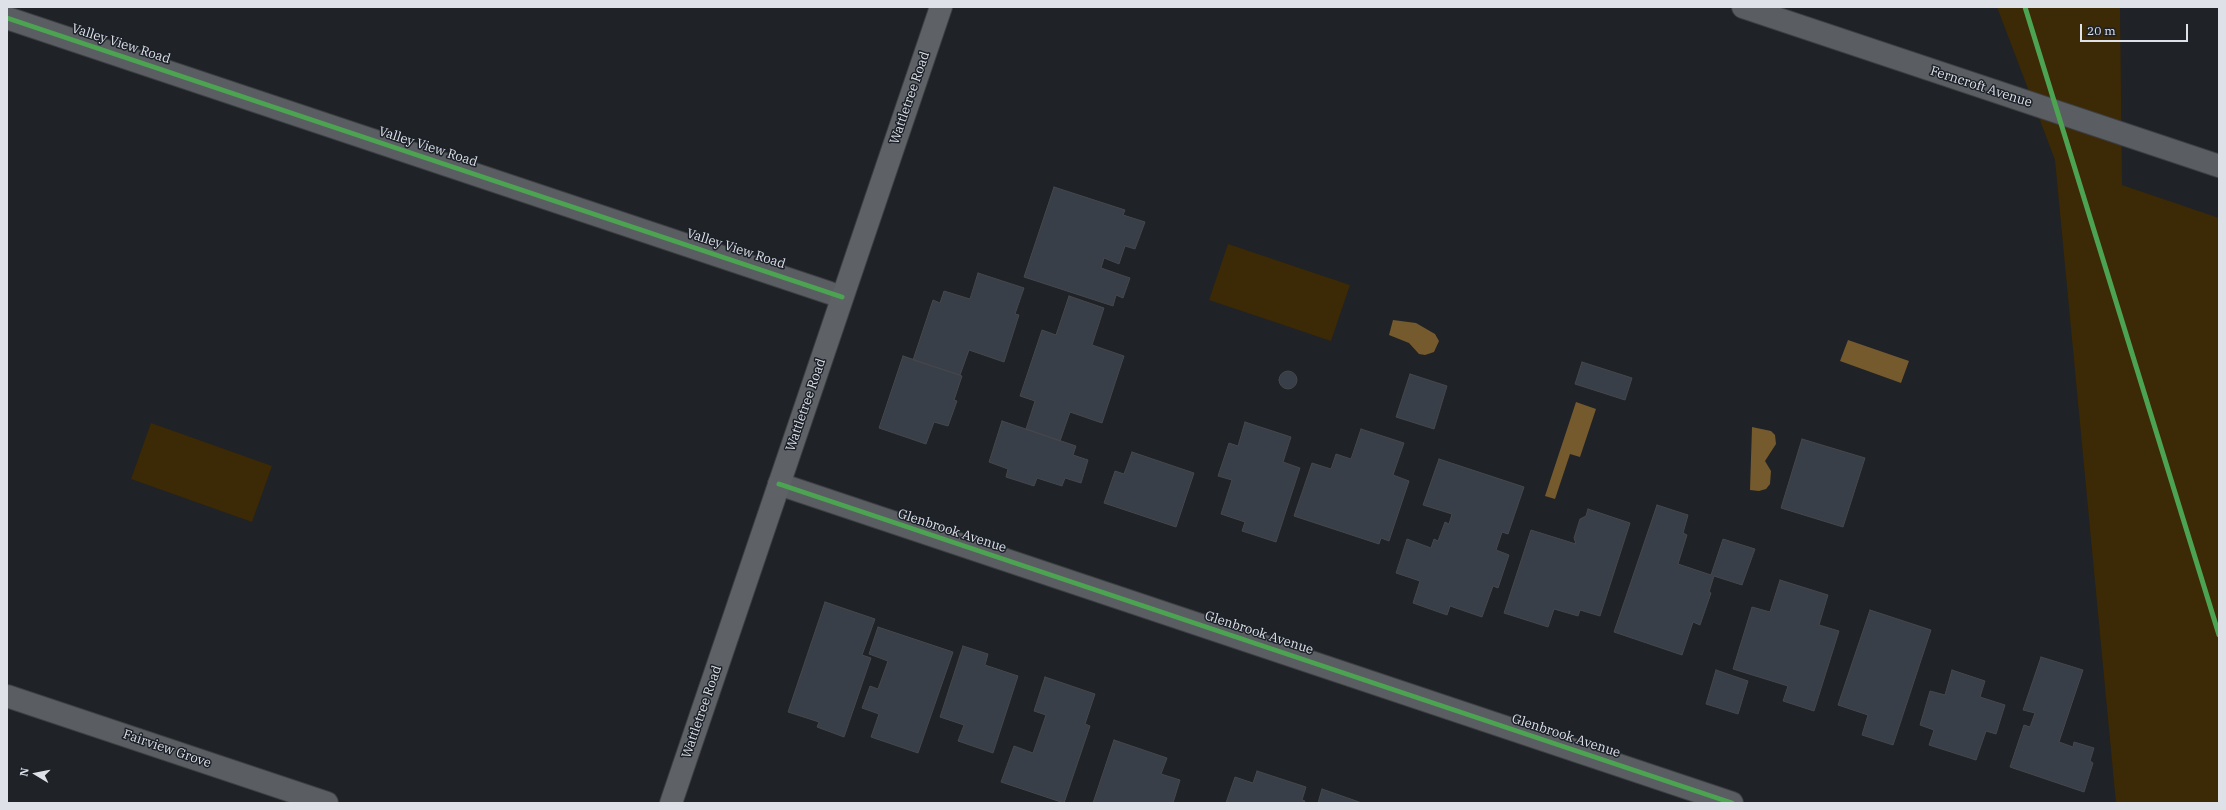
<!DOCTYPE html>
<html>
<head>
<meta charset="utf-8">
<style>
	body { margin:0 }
	#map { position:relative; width:2226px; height:810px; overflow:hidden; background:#1f2226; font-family:"IBM Plex Serif",serif }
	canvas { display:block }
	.frame { position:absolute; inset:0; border:8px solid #dee1e7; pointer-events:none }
	.north { position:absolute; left:16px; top:754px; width:40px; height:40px; -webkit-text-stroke:3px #1c2129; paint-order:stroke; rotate:280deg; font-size:11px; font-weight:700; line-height:16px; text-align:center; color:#dee1e7 }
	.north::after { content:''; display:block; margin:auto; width:14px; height:18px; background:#dee1e7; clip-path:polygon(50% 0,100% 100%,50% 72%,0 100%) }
	.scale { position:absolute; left:2080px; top:24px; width:108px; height:18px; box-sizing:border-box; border:2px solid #dee1e7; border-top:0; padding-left:5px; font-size:12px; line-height:14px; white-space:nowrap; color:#dee1e7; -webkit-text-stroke:3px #1c2129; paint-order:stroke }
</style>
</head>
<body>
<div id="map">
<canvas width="2226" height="810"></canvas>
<div class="frame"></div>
<div class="north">N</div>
<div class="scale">20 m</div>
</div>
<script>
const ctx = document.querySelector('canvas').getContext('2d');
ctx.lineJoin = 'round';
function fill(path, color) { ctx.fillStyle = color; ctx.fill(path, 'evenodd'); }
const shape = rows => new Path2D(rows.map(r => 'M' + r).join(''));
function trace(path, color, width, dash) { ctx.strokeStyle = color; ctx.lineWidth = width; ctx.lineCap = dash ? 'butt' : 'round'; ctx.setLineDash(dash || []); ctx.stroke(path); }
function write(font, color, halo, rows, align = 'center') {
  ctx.font = font + ' "IBM Plex Serif",serif'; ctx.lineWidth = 3; ctx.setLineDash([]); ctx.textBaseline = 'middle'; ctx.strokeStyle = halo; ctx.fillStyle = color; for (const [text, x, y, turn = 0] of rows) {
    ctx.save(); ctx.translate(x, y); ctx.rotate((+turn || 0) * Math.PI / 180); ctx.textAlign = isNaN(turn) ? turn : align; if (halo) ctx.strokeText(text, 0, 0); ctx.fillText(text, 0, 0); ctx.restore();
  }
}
const green = shape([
	[1997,7,2120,7,2122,185,2219,218,2219,803,2116,803,2055,160],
	[1228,244,1350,285,1331,341,1209,300],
	[151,423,272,466,252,522,131,479]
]);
const water = shape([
	[1393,320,1416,323,1435,334,1439,341,1434,352,1425,355,1419,354,1409,343,1389,335],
	[1848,340,1909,361,1901,383,1840,361],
	[1576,402,1596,409,1580,457,1570,454,1555,499,1545,496],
	[1752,427,1771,431,1775,435,1776,444,1765,461,1771,471,1770,484,1766,489,1759,491,1750,490]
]);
const building = shape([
	[1054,187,1125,210,1123,215,1145,222,1135,249,1125,246,1119,264,1104,258,1101,268,1130,278,1123,298,1116,295,1113,306,1024,277,1054,187],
	[978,273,1024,288,1015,314,1019,315,1004,362,969,350,960,375,913,360,933,300,940,303,944,291,970,299,978,273],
	[1069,296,1104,308,1092,345,1124,356,1102,423,1070,412,1060,441,1026,429,1035,401,1020,396,1042,330,1056,335,1069,296],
	[903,356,962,376,954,400,957,401,948,426,934,422,926,444,879,428,903,356],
	[1582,362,1632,378,1625,400,1575,384,1582,362],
	'1279 380a9 9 0 1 1 18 0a9 9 0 1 1-18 0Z',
	[1410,374,1447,386,1434,429,1396,417,1410,374],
	[1002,421,1076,446,1073,455,1088,460,1081,483,1065,478,1062,486,1037,478,1034,486,1006,477,1008,469,989,462,1002,421],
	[1245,422,1291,437,1283,462,1300,468,1276,542,1242,531,1245,522,1221,514,1232,480,1218,476,1229,443,1238,446,1245,422],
	[1361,429,1404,443,1393,475,1409,481,1389,541,1381,538,1379,544,1294,516,1312,463,1331,469,1336,454,1351,459,1361,429],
	[1802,439,1865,458,1843,527,1781,508,1802,439],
	[1132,452,1194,473,1176,527,1104,503,1115,471,1124,474,1132,452],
	[1439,459,1524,487,1508,534,1502,532,1496,550,1509,555,1498,588,1493,586,1482,617,1450,606,1447,615,1413,603,1420,581,1396,573,1407,539,1431,548,1434,539,1438,541,1445,522,1449,524,1452,514,1423,505,1439,459],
	[1657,505,1688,515,1683,533,1687,535,1678,564,1711,575,1723,539,1755,549,1742,585,1714,576,1709,592,1711,593,1700,625,1693,622,1682,655,1614,632,1657,505],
	[1588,509,1630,523,1600,616,1580,610,1578,616,1554,609,1548,627,1504,613,1531,530,1576,544,1574,538,1580,519,1586,516,1588,509],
	[1780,580,1828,595,1819,625,1839,631,1814,711,1783,701,1788,686,1733,669,1752,607,1770,612,1780,580],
	[825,602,875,619,862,655,871,658,844,737,817,727,819,722,788,712,825,602],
	[1870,610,1931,630,1893,745,1862,735,1868,715,1838,705,1870,610],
	[878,627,953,652,918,753,871,737,879,714,862,708,870,686,878,689,888,661,869,654,878,627],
	[963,646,988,654,985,665,1018,676,993,753,958,741,964,725,940,717,963,646],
	[2041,657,2083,670,2059,742,2073,747,2074,742,2094,748,2090,761,2093,763,2084,792,2010,767,2024,725,2030,727,2035,713,2023,710,2041,657],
	[1716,670,1748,681,1738,714,1706,704,1716,670],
	[1952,670,1985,681,1980,697,2005,705,1996,734,1986,731,1976,760,1929,745,1934,730,1920,725,1930,691,1945,695,1952,670],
	[1045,677,1095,694,1085,724,1090,726,1064,803,1001,782,1014,746,1033,753,1046,715,1034,711,1045,677],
	[1114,740,1167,758,1161,774,1180,780,1173,803,1093,803,1114,740],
	[1257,771,1306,787,1302,800,1305,801,1304,803,1226,803,1235,777,1253,783,1257,771],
	[1322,789,1362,803,1318,803,1322,789]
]);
const minor = shape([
	[1743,7,2219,166],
	[7,18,842,297],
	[779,484,1732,803],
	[7,696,327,803]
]);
const secondary = shape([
	[671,803,941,7]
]);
const cycleway = shape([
	[2025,7,2219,635],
	[7,18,842,297],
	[779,484,1732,803]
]);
const streetNames = [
	["Valley View Road",121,44,18],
	["Ferncroft Avenue",1981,87,18],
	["Wattletree Road",910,98,-71],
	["Valley View Road",428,147,18],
	["Valley View Road",736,249,18],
	["Wattletree Road",806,405,-71],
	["Glenbrook Avenue",952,531,18],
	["Glenbrook Avenue",1259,633,18],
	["Wattletree Road",702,712,-71],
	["Glenbrook Avenue",1566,736,18],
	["Fairview Grove",167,749,19]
];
fill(green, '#3c2905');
fill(water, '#755a2e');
fill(building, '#393f49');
trace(building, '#45474b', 1);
trace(minor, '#3c3f42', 24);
trace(secondary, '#3c3f42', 24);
trace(minor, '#5a5d61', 22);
trace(secondary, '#5e6267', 22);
trace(cycleway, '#4ca352', 5);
write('13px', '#dee1e7', '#1c2129', streetNames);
</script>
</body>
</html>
